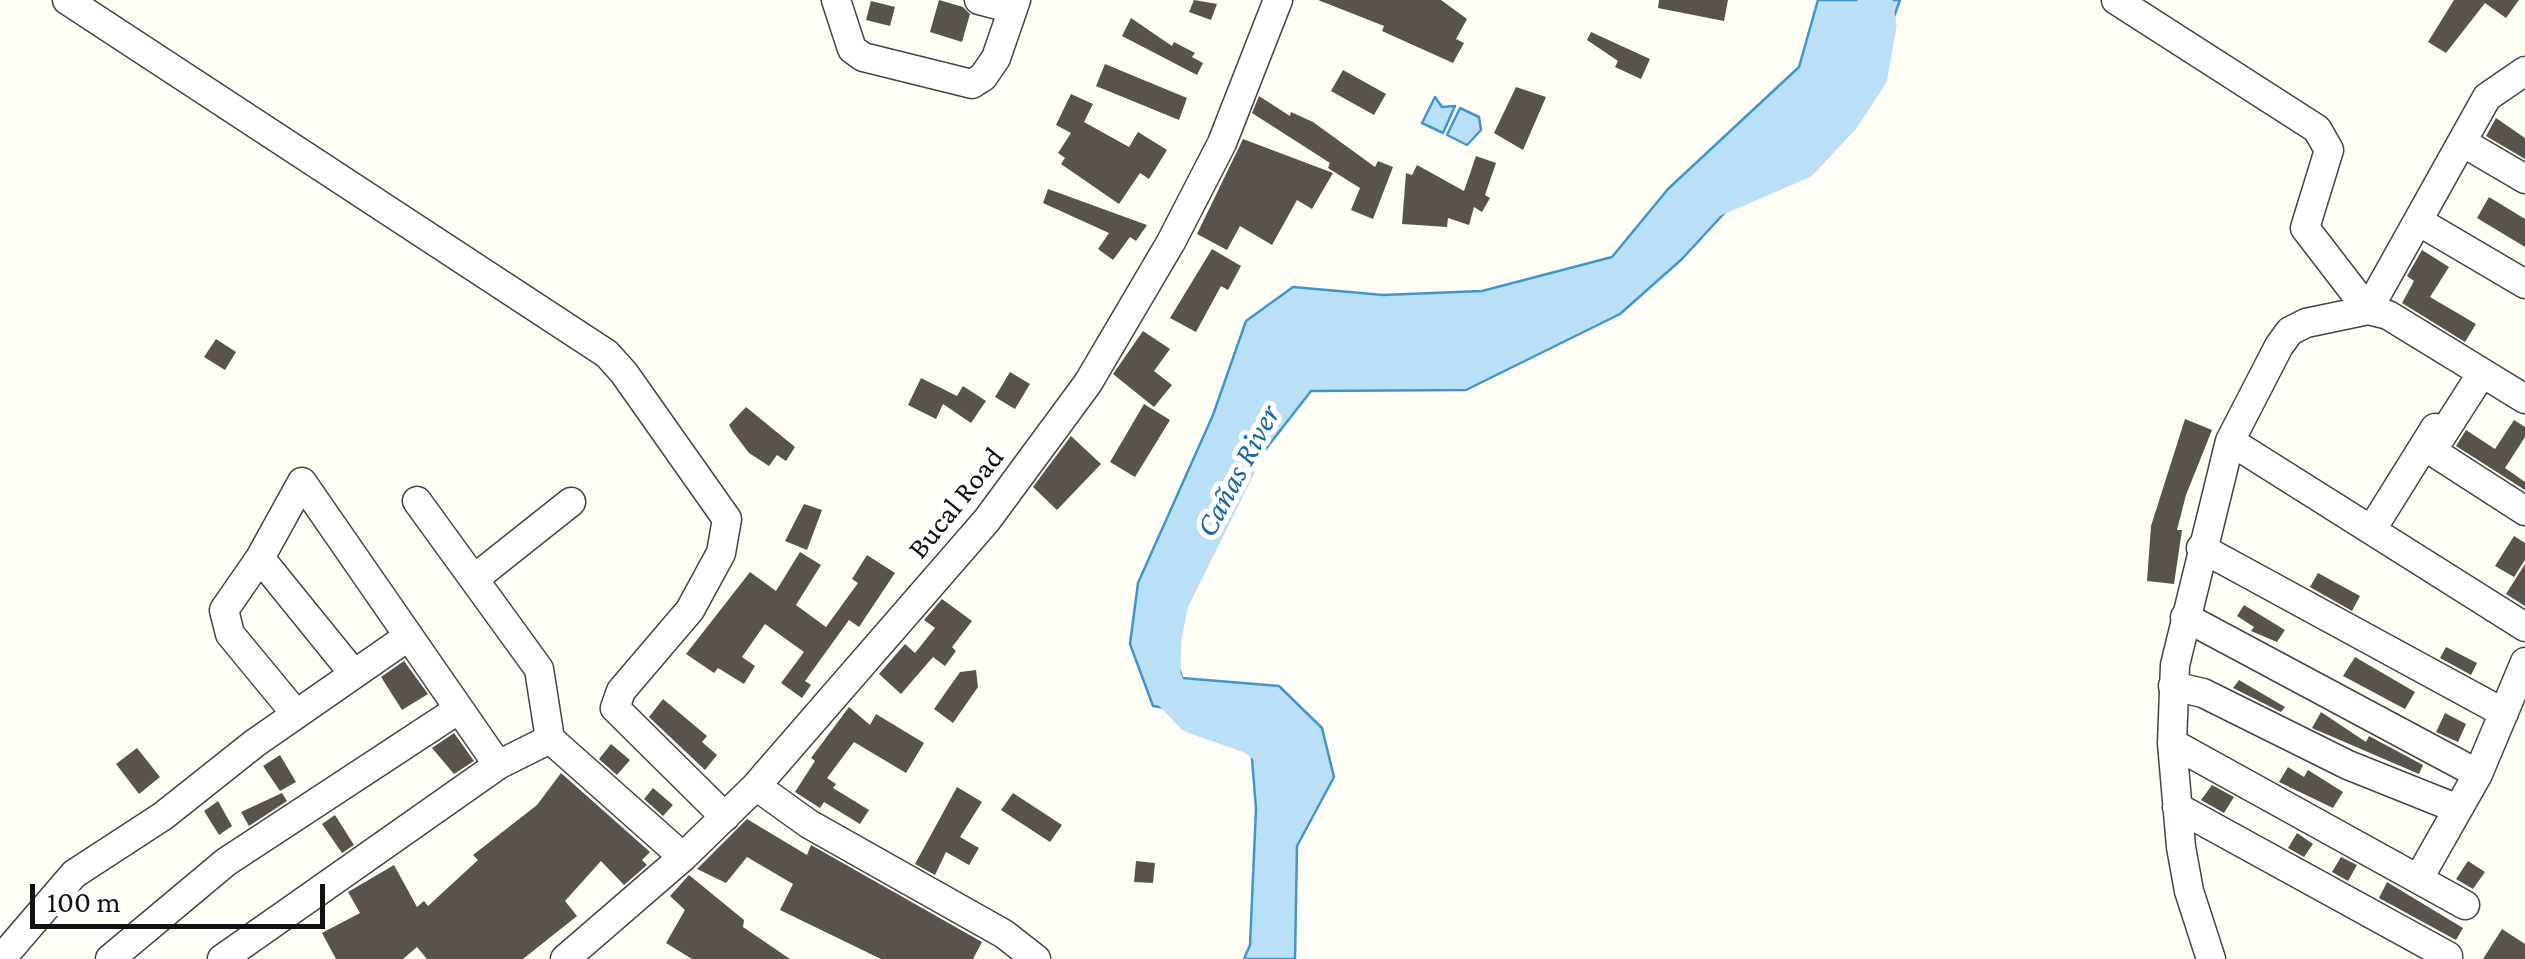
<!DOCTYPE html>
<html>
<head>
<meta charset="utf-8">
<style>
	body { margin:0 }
	#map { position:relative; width:2525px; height:959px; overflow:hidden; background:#fffdf5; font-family:"Crimson Pro",serif }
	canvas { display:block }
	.scale { position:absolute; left:30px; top:884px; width:295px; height:45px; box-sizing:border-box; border:5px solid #111; border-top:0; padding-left:12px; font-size:30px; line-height:35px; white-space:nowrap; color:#111; -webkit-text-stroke:8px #fff; paint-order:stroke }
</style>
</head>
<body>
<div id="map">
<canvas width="2525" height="959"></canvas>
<div class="scale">100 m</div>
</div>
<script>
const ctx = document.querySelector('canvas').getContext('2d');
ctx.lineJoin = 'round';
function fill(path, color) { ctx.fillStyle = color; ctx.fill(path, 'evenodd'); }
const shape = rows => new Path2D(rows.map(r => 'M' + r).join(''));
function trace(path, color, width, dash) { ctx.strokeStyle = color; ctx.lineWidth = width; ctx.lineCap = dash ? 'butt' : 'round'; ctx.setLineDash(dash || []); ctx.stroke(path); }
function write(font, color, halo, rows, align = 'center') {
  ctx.font = font + ' "Crimson Pro",serif'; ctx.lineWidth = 10; ctx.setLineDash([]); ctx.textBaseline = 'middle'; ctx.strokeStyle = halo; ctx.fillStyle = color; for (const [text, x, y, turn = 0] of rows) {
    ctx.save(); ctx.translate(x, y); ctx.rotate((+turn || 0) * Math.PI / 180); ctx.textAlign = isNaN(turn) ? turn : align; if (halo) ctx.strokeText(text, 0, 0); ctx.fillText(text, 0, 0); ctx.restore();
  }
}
const water = shape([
	[1818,0,1900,0,1881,53,1849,106,1808,152,1752,183,1682,259,1620,314,1466,390,1311,391,1177,563,1173,647,1182,678,1279,686,1322,728,1334,777,1297,846,1295,959,1244,959,1250,945,1256,809,1251,746,1213,716,1153,706,1130,644,1138,583,1213,415,1246,321,1293,287,1383,295,1482,291,1612,257,1668,189,1799,67,1818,0],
	[1435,97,1442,107,1455,106,1443,133,1422,123,1435,97],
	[1460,108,1479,117,1481,130,1467,145,1447,135,1460,108]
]);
const river = shape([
	[1708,202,1801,162,1843,117,1870,76,1879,26,1875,0],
	[1238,467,1171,602,1164,638,1163,676,1169,691,1193,716,1253,737,1274,753]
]);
const building = shape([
	[939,0,963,7,970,14,962,42,930,32],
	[1194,0,1217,4,1211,20,1189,12],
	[1318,0,1441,0,1467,19,1456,39,1464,43,1453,63,1382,31,1384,26],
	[1659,0,1728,0,1724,21,1658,8],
	[2454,0,2519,0,2506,18,2485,3,2446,53,2428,42],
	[871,1,895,7,890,26,866,20],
	[1131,18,1172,46,1174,42,1195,53,1192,57,1203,63,1197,75,1122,36],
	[1591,32,1650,59,1641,79,1615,67,1618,61,1587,40],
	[1105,64,1187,98,1179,120,1096,86],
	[1343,70,1386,94,1374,115,1331,91],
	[1516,87,1546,97,1523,150,1494,133],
	[1071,94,1093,104,1084,122,1129,147,1138,132,1167,150,1149,179,1140,173,1119,204,1061,164,1065,158,1058,153,1071,133,1056,125],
	[1259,96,1290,116,1291,112,1313,122,1375,167,1378,161,1393,167,1373,219,1351,210,1360,188,1328,168,1330,163,1252,113],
	[2496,118,2525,138,2525,159,2486,136],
	[1243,139,1333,173,1312,209,1297,200,1272,245,1240,226,1227,250,1197,234],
	[1476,156,1496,163,1485,195,1490,198,1482,212,1474,207,1469,225,1448,218,1447,227,1402,224,1406,173,1412,175,1417,165,1464,191],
	[1048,189,1147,225,1136,241,1130,237,1113,260,1098,249,1109,233,1043,203],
	[2489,197,2525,219,2525,247,2477,218],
	[1212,249,1241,266,1228,290,1221,286,1196,332,1170,318],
	[2422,250,2449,267,2430,297,2476,324,2465,342,2402,303,2414,281,2407,276],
	[1143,331,1170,349,1154,371,1172,385,1154,407,1113,374],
	[216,339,236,352,225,370,204,357],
	[1010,372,1030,384,1015,409,995,397],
	[921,378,957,396,963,386,986,401,971,423,943,404,936,419,908,405],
	[1144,404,1170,420,1135,477,1110,462],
	[746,407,795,447,786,461,777,455,769,466,749,453,733,432,729,425],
	[2185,419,2212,430,2186,495,2177,530,2182,530,2174,584,2147,581,2151,526],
	[2514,420,2525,427,2525,437,2505,468,2525,482,2525,490,2456,446,2466,430,2495,449],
	[1071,436,1101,464,1057,510,1033,487],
	[804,504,822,510,807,550,785,541],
	[2514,536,2525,543,2525,560,2514,577,2495,566],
	[800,552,821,565,796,605,826,627,858,583,852,579,867,555,895,573,859,627,849,620,805,681,811,685,802,698,781,683,804,652,765,624,742,657,755,666,744,684,718,668,714,673,686,654,750,572,776,591],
	[2525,564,2525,606,2506,594],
	[2318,573,2360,596,2352,611,2310,587],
	[942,599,972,621,952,647,956,651,945,666,933,657,901,694,879,674,905,644,915,653,935,628,924,620],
	[2244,605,2285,630,2277,642,2251,631,2254,627,2237,616],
	[2446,647,2477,663,2471,675,2440,658],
	[2355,657,2415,692,2405,709,2343,676],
	[404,661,428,694,402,710,381,677],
	[976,670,978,687,953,723,934,709,960,672],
	[2239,680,2285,707,2281,712,2233,688],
	[663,699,707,736,702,742,717,755,705,770,649,717],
	[849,707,870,725,876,714,924,743,906,773,854,742,827,778,836,784,833,788,869,810,860,824,824,802,820,808,795,792,815,761,811,758],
	[2321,712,2366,742,2369,736,2423,765,2419,774,2312,728],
	[2445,713,2466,724,2458,742,2436,732],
	[454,733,474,761,454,774,432,748],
	[611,744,630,760,617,775,599,759],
	[137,748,160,777,139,794,116,764],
	[280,755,296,782,280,791,263,766],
	[2288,767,2304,777,2308,770,2343,792,2333,808,2279,782],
	[561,773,650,852,642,860,647,865,624,885,601,861,565,901,577,916,523,959,427,959,417,947,403,959,336,959,322,933,360,913,348,892,394,865,417,907,424,901,428,906,478,860,473,855,537,805],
	[2212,785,2234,797,2224,813,2201,800],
	[957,787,982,802,960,837,979,848,969,865,946,852,935,875,915,864],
	[653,788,673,805,663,816,644,799],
	[282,793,287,801,249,826,241,812],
	[1013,793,1062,825,1050,842,1001,810],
	[218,801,232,826,219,835,204,811],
	[335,815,354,845,342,853,322,824],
	[747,819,807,855,811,845,982,942,973,959,881,959,780,910,793,884,747,857,726,883,697,869],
	[2297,833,2313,844,2304,857,2288,848],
	[2341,857,2357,865,2348,881,2332,872],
	[1136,861,1155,863,1153,883,1134,882],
	[2468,861,2485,872,2473,889,2456,879],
	[689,875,744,920,743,927,790,959,692,959,666,943,685,910,670,896],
	[2387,882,2463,928,2456,940,2379,898],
	[2502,929,2525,944,2525,959,2483,959]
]);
const minor = shape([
	[67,0,607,354,624,373,727,519,721,553,690,610,621,691,615,708,725,817],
	[836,0,852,49,863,57,972,84,983,77,996,58,1016,0],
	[979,0,1013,9],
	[2116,0,2317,129,2329,150,2305,228,2368,310],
	[2462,142,2525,179],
	[2418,221,2525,284],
	[2368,310,2487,97,2525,71],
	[2482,373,2432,451,2525,511],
	[2230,441,2525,627],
	[417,501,539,669,550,739,683,857],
	[2372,529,2435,428],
	[2201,548,2504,713],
	[260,558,302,482,498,765,550,739],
	[474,579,571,502],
	[2185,617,2478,774],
	[2173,686,2203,693,2348,765,2458,809],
	[296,714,230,634,224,610,260,558,354,674],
	[2172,743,2465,905],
	[756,786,809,824,1004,934,1036,959],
	[2177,807,2448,956],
	[2419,878,2478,774,2525,662],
	[1,959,74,874,163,816,255,743,409,636],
	[110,959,226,862,459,709],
	[222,959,498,765],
	[565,959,683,857,756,786,987,520,1088,383,1171,242,1222,143,1278,0],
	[2211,959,2189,891,2181,847,2172,743,2175,665,2230,441,2279,346,2290,331,2306,323,2368,310,2388,315,2525,399]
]);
const streetNames = [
	["Bucal Road",956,503,-51]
];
const waterNames = [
	["Cañas River",1238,471,-62]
];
fill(water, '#b9e0f7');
trace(water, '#3f96cf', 2.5);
trace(river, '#b9e0f7', 35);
fill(building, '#5a524d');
trace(minor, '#444', 31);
trace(minor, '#fff', 28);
write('30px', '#111', '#fff', streetNames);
write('italic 32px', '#1768a6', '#fff', waterNames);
</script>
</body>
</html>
